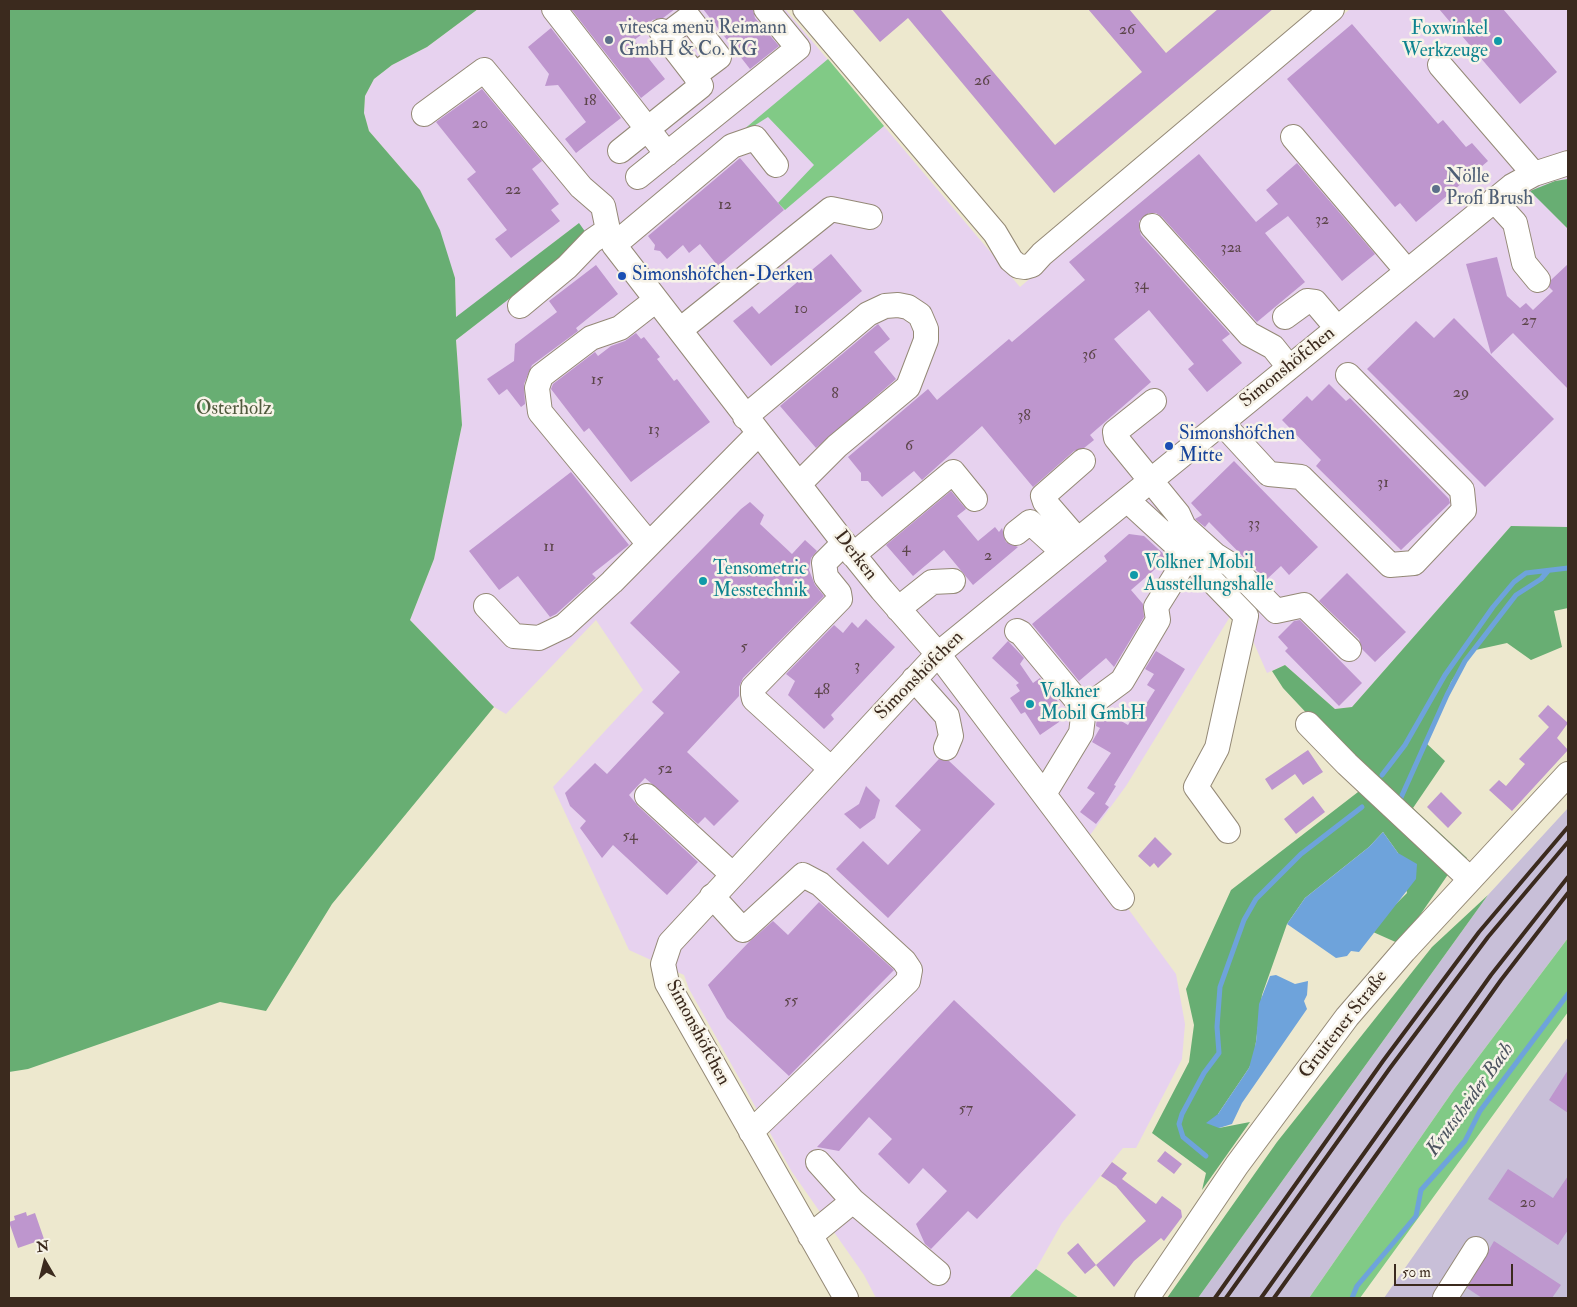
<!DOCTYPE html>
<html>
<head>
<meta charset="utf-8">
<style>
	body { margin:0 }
	#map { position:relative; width:1577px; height:1307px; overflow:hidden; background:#ede8ce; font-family:"IM FELL Double Pica",serif }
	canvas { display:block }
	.frame { position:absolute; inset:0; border:10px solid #3b2a1e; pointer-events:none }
	.north { position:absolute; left:20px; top:1237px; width:50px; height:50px; -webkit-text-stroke:4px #f7f3e8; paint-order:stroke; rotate:352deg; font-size:14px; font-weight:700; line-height:20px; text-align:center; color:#3b2a1e }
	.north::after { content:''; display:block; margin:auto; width:18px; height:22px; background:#3b2a1e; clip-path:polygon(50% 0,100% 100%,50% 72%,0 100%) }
	.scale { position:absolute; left:1394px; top:1264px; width:119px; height:22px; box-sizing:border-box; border:2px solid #3b2a1e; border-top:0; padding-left:6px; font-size:15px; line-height:18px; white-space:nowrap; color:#3b2a1e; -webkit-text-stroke:4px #f7f3e8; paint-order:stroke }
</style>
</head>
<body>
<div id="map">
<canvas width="1577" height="1307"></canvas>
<div class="frame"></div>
<div class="north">N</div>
<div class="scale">50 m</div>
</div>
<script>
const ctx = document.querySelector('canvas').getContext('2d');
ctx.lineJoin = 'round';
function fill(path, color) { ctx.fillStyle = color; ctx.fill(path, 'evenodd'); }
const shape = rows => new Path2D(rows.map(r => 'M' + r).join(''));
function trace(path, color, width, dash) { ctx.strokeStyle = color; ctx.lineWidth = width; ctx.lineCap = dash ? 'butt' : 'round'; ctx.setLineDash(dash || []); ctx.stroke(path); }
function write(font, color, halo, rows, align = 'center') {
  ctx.font = font + ' "IM FELL Double Pica",serif'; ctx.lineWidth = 5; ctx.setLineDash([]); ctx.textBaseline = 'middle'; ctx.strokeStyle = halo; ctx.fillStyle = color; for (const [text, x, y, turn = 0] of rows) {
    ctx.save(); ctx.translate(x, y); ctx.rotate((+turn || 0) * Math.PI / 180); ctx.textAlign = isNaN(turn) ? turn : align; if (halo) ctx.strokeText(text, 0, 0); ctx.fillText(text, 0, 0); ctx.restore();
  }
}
const built = shape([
	[478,9,785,9,1020,287,1350,9,1568,9,1568,179,1555,181,1531,191,1568,229,1568,527,1511,526,1352,707,1335,709,1285,665,1267,673,1249,632,1231,615,1126,786,1082,846,1176,974,1185,1024,1182,1059,1136,1148,1123,1148,1062,1223,1036,1269,1009,1298,876,1298,864,1275,792,1172,689,989,684,975,629,950,553,787,643,690,596,620,506,714,494,707,410,620,434,559,462,425,456,340,533,280,579,223,456,318,455,278,420,190,369,131,364,113,365,96,374,79,392,65,427,47]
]);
const industrial = shape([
	[1568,808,1568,938,1455,1088,1309,1298,1198,1298,1488,895],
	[1568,1037,1568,1298,1384,1298,1526,1095]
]);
const green = shape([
	[828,59,884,126,785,210,778,203,814,165,768,117,730,141],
	[1568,938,1568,1012,1360,1298,1309,1298,1455,1088],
	[1036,1269,1079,1298,1009,1298]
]);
const forest = shape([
	[9,9,478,9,427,47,392,65,374,79,365,96,364,113,369,131,420,190,440,230,455,278,456,317,579,223,589,237,456,340,462,425,434,559,410,620,494,707,332,904,266,1011,220,1002,28,1069,9,1072],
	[1568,179,1568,229,1530,191,1555,181],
	[1511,526,1568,527,1568,608,1554,611,1562,647,1531,660,1507,643,1471,651,1451,682,1426,743,1445,761,1413,808,1467,858,1447,876,1400,944,1373,932,1389,911,1407,893,1398,853,1383,832,1369,847,1305,898,1287,924,1262,995,1254,1057,1249,1068,1218,1114,1219,1128,1250,1122,1202,1190,1206,1173,1152,1133,1189,1062,1194,1025,1186,989,1231,890,1371,782,1283,688,1272,671,1285,665,1335,709,1352,707],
	[1488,895,1198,1298,1167,1298,1277,1142,1432,947]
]);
const water = shape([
	[1383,832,1398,853,1417,864,1416,879,1359,952,1351,951,1347,956,1336,958,1287,924,1305,898,1369,847],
	[1276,975,1295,984,1308,981,1307,995,1304,1001,1307,1009,1242,1103,1232,1124,1219,1128,1206,1123,1218,1114,1249,1068,1256,1042,1259,1004,1270,976]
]);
const stream = shape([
	[1382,775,1405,745,1445,675,1493,607,1514,582,1526,573,1568,568],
	[1399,802,1447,695,1465,661,1516,595,1541,579,1548,571],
	[1206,1156,1183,1137,1179,1124,1182,1114,1204,1073,1219,1053,1217,1027,1220,987,1244,920,1256,899,1301,854,1362,807],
	[1352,1298,1357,1286,1416,1216,1421,1190,1465,1141,1480,1111,1568,994]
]);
const building = shape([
	[571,9,675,9,663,18,652,20,648,30,634,40,665,79,641,98],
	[703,9,753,9,755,18,779,46,750,69],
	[852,9,940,9,1055,145,1142,72,1088,9,1129,9,1166,53,1218,9,1273,9,1054,193,908,18,880,42],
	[1439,9,1503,9,1557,72,1520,104],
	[1352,24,1438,124,1443,120,1466,147,1472,143,1488,161,1416,222,1400,203,1395,207,1287,79],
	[551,28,621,118,576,153,565,139,586,122,558,85,545,86,549,74,528,47],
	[482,89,542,161,532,169,559,204,551,210,560,221,511,258,495,239,507,230,467,179,476,172,436,122],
	[1199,154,1256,222,1278,204,1266,190,1297,163,1375,254,1342,281,1288,216,1265,233,1305,282,1257,322,1162,217,1156,213,1149,213,1139,221,1139,228,1141,235,1230,334,1222,340,1242,363,1207,392,1188,369,1194,364,1149,310,1114,339,1151,382,1090,435,1094,440,1084,448,1074,451,1033,487,982,426,922,480,914,471,882,497,868,481,861,481,861,473,848,457,928,389,937,400,1009,339,1012,342,1085,280,1069,262],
	[740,158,784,210,718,266,700,244,689,253,683,245,667,259,660,251,654,250,655,245,648,236],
	[831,254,862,291,771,366,733,321,752,306,759,314],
	[1497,257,1507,296,1520,308,1526,303,1533,310,1553,291,1549,287,1551,280,1568,264,1568,389,1513,333,1491,354,1466,264],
	[596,265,618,294,576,328,578,331,532,365,524,384,525,404,521,407,507,389,499,395,487,379,514,361,515,344,557,312,549,301],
	[1454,318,1554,419,1485,487,1367,369,1416,321,1434,338],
	[878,324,890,339,874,352,896,379,816,448,780,406],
	[636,333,641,339,644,337,660,357,657,359,674,381,677,379,710,422,631,482,589,428,584,432,551,389,553,384,595,352,598,356,611,346,625,341],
	[1329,384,1346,401,1350,398,1449,499,1450,503,1401,550,1316,466,1321,460,1282,420,1307,396,1312,401],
	[1234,461,1318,547,1289,575,1281,566,1266,580,1209,522,1205,527,1195,519,1202,515,1191,503],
	[571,472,629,545,592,574,596,578,556,614,550,617,518,576,499,590,469,551],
	[951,491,966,509,957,516,978,541,995,527,999,532,1002,528,1006,542,1018,547,973,585,944,550,913,576,886,545],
	[750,502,764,515,760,524,792,554,805,540,817,551,811,558,809,570,815,585,824,596,743,678,739,687,739,696,687,752,739,801,714,826,705,817,698,824,645,778,629,795,638,806,698,862,667,895,613,845,602,858,580,828,586,821,570,806,565,793,595,763,607,774,664,713,652,702,680,672,630,623,741,509],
	[1129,534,1144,536,1168,558,1131,590,1143,604,1144,617,1114,667,1106,658,1079,681,1032,624,1107,561,1104,556],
	[1347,573,1406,632,1375,662,1362,649,1359,639,1319,601],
	[866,619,895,647,831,715,834,719,824,729,788,695,795,681,786,674,834,625,843,633,852,622,858,628],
	[1300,620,1362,683,1339,706,1285,651,1288,648,1278,637,1294,621],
	[1008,641,1024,658,1020,664,1033,683,1040,678,1059,703,1050,709,1059,722,1040,735,1025,712,1021,714,1010,698,1020,691,1016,685,1019,683,992,658],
	[1156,651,1185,669,1114,785,1116,786,1105,804,1109,807,1096,824,1080,812,1095,793,1087,788,1111,753,1092,742,1100,728,1096,726,1097,717,1104,711,1128,725,1135,713,1139,715,1155,690,1147,685,1154,674,1145,669],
	[1548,705,1568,723,1557,738,1568,750,1512,811,1489,790,1499,780,1506,786,1525,764,1519,759,1549,727,1538,716],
	[1308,750,1323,772,1303,785,1295,774,1272,790,1265,779],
	[939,759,949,761,995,804,888,918,836,869,863,841,888,865,921,830,895,806],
	[866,786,880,800,875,818,860,829,844,814,859,804],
	[1441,792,1462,813,1448,828,1427,807],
	[1313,796,1325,812,1296,834,1284,819],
	[1155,837,1172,854,1158,868,1154,863,1150,867,1138,856],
	[819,902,894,970,789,1076,727,1018,708,985,749,942,773,921,788,935],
	[954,1000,1076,1115,977,1219,968,1211,931,1249,925,1244,916,1224,947,1191,923,1168,909,1184,878,1154,892,1139,869,1117,839,1151,817,1147],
	[1568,1070,1568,1113,1549,1100],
	[1165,1151,1182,1164,1174,1174,1157,1161],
	[1112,1162,1127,1173,1122,1179,1156,1204,1162,1196,1181,1210,1182,1217,1164,1241,1161,1238,1134,1261,1114,1287,1096,1265,1146,1221,1116,1186,1101,1176],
	[1508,1169,1553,1198,1568,1176,1568,1230,1558,1245,1488,1199],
	[26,1212,27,1216,35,1213,44,1239,18,1248,9,1222,15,1220,14,1216],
	[1494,1241,1561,1285,1552,1298,1482,1298,1467,1288],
	[1078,1243,1096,1265,1085,1274,1067,1253]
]);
const minor = shape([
	[554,9,667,154],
	[805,9,995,233,1011,260,1018,266,1025,267,1032,265,1042,254,1332,9],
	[665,36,689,18,719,57,695,75],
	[1440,65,1534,174],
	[424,114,484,70,581,187,603,206,608,230,614,245,844,543,882,590,938,654,1122,898],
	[1293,137,1407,271],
	[620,151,701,86,695,75,661,31],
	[638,177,798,48,766,9],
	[1494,200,1515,223,1524,263,1538,280],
	[1152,226,1249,334,1273,347,1289,367],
	[614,245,732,146,755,138,776,165],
	[520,306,567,267,592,241,608,230],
	[1285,317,1307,301,1315,302,1337,328],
	[680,330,831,209,870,217],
	[1154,401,1115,432,1116,438,1178,514,1184,527,1215,555,1231,565,1276,611,1304,605,1349,649],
	[745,417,868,314,885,306,898,305,908,307,920,315,926,329,926,340,908,387,837,446,799,484],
	[1222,423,1269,474,1301,477,1390,565,1414,563,1464,510,1462,490,1348,375],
	[1127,500,1188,556,1246,616,1217,748,1196,787,1228,831],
	[1016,533,1030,522,1063,552],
	[1078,540,1045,502,1043,496,1083,461],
	[649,544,540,412,537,388,541,376,591,338,620,328,656,300],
	[853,555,953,472,975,499],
	[486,606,514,636,539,638,564,626,612,582,758,434],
	[898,609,932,582,953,581],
	[1017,631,1021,633,1084,709,1081,733,1044,794],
	[914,679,947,716,951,736,946,748],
	[1084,709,1122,681,1158,620,1156,607,1188,556],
	[1308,724,1347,764,1470,879],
	[830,768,754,699,753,694,753,688,840,599,839,593,826,577,824,563,844,543],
	[647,796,732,874],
	[712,896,743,930,803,875,820,884,904,961,910,970,908,981,751,1132],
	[818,1162,853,1201],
	[810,1236,853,1201,938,1273],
	[846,1298,667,983,663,964,670,943,938,654,1512,186,1534,174,1568,163],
	[1147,1298,1237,1165,1347,1017,1404,951,1568,774],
	[1445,1298,1476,1249]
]);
const rail = shape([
	[1215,1298,1383,1061,1479,932,1568,827],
	[1226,1298,1390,1068,1488,937,1568,842],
	[1261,1298,1491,975,1568,877],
	[1274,1298,1501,980,1568,893]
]);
const markers = [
	[609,40,5,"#5c6f8a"],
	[1498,41,5,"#0f9aa8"],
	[1436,189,5,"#5c6f8a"],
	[622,276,5,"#1a4fb4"],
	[1169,446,5,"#1a4fb4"],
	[1134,575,5,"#0f9aa8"],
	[703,581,5,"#0f9aa8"],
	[1030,704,5,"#0f9aa8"]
];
const numberNames = [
	["26",1127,31],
	["26",982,82],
	["18",590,102],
	["20",480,125],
	["22",513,191],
	["12",725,206],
	["32",1322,221],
	["32a",1231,249],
	["34",1141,286],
	["10",801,310],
	["27",1529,322],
	["36",1089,356],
	["15",597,381],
	["29",1461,394],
	["8",835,395],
	["38",1024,417],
	["13",654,431],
	["6",909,447],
	["31",1383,484],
	["33",1254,525],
	["11",549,548],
	["4",906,549],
	["2",988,557],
	["5",744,648],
	["3",857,667],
	["48",822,691],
	["52",665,770],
	["54",630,837],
	["55",791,1002],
	["57",966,1110],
	["20",1528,1204]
];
const serviceNames = [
	["vitesca menü Reimann",619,29],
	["GmbH & Co. KG",619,51],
	["Nölle",1446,178],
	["Profi Brush",1446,200]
];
const cultureNames = [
	["Foxwinkel",1488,30,"right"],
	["Werkzeuge",1488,52,"right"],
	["Volkner Mobil",1144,564],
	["Ausstellungshalle",1144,586],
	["Tensometric",713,570],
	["Messtechnik",713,592],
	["Volkner",1040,693],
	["Mobil GmbH",1040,715]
];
const transitNames = [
	["Simonshöfchen-Derken",632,276],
	["Simonshöfchen",1179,435],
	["Mitte",1179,457]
];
const streetNames = [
	["Simonshöfchen",1288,368,-39],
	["Derken",855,556,52],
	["Simonshöfchen",920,676,-45],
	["Gruitener Straße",1344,1025,-52],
	["Simonshöfchen",697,1033,62]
];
const parkNames = [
	["Osterholz",234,410]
];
const waterNames = [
	["Krutscheider Bach",1471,1100,-54]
];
fill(built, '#e7d2ef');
fill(industrial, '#c8bfd8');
fill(green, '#81ca86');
fill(forest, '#68ae73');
fill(water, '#6ea3db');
trace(stream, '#6ea3db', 5);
fill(building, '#be96ce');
trace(minor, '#948976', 26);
trace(minor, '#fff', 24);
trace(rail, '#3b2a1e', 4);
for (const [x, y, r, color] of markers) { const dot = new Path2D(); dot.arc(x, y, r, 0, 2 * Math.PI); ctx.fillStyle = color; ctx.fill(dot); trace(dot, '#f7f3e8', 2); }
write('16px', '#5c454a', null, numberNames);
write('19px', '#4e5e75', '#f7f3e8', serviceNames, 'left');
write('19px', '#0d838f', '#f7f3e8', cultureNames, 'left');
write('19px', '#164399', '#f7f3e8', transitNames, 'left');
write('19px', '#3b2a1e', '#f7f3e8', streetNames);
write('19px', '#505a3d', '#f7f3e8', parkNames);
write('italic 20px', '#4d5460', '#f7f3e8', waterNames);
</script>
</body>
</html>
